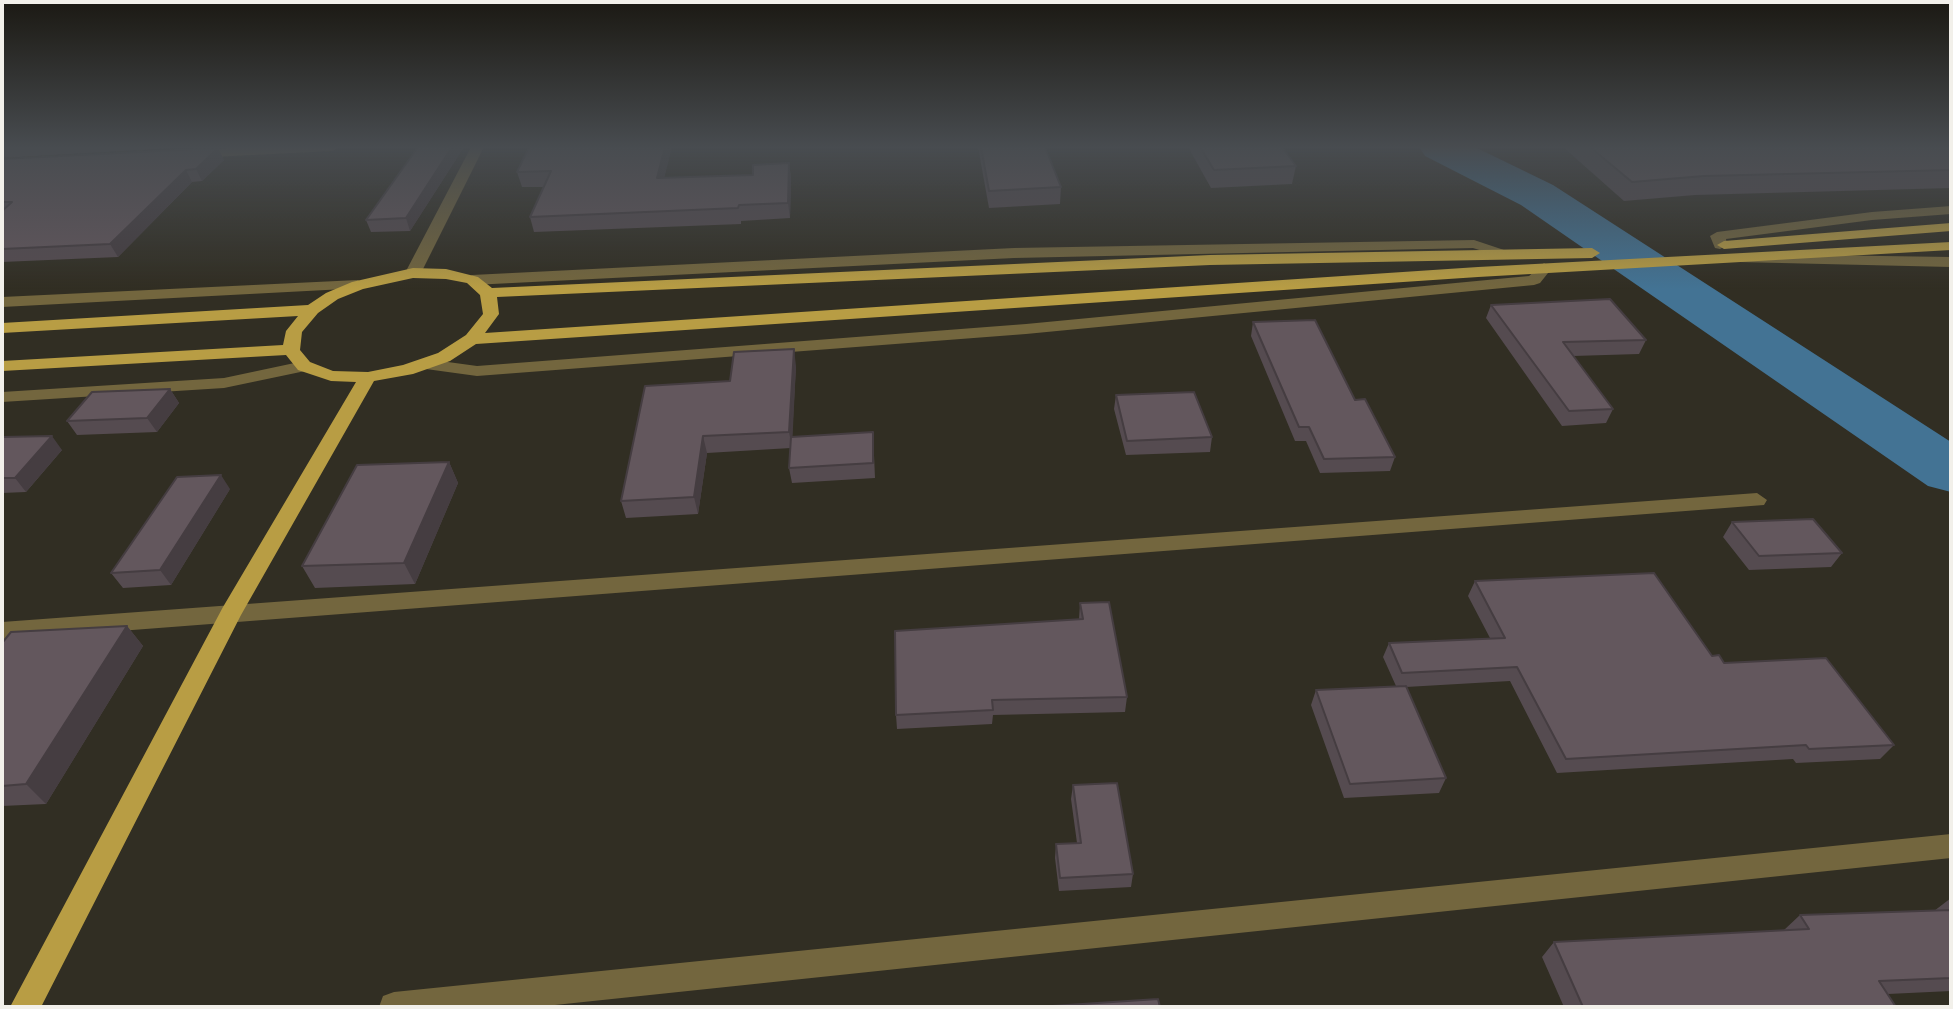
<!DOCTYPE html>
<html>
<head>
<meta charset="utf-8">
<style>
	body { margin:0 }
	#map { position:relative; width:1953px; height:1009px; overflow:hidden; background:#312e23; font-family:Quicksand,sans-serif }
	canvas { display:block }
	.frame { position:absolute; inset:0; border:4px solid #f2f0ea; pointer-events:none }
</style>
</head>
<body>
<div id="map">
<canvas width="1953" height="1009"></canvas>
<div class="frame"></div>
</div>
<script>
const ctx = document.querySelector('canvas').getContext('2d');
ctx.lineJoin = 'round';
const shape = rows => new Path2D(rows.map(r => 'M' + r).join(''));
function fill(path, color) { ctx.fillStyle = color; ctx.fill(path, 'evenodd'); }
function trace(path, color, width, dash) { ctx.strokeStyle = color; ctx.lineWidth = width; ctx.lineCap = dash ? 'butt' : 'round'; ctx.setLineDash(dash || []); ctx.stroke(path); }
const river = shape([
	[1419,147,1475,147,1553,185,1951,442,1951,492,1928,486,1521,205,1425,156,1419,147]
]);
const minor = shape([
	[249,147,339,147,333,151,194,158,187,154,194,150,249,147],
	[471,147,484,147,421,273,418,276,408,276,405,273,471,147],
	[1951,206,1951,214,1872,220,1726,239,1727,245,1720,249,1715,248,1710,236,1717,232,1872,212,1951,206],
	[1474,240,1516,254,1508,259,1473,248,1014,258,472,285,464,280,472,275,1014,248,1474,240],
	[1744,254,1951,257,1951,267,1739,262,1739,256,1744,254],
	[1544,263,1552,268,1540,283,1534,285,1026,334,477,376,426,369,417,364,426,359,477,366,1026,324,1529,276,1544,263],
	[358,280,366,285,364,288,2,307,2,297,358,280],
	[304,361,313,366,310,370,224,388,2,402,2,392,224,378,304,361],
	[1757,493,1767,500,1764,505,2,640,2,622,1757,493],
	[1951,834,1951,858,536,1007,379,1007,383,996,394,992,1951,834]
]);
const major = shape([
	[1951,223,1951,231,1724,249,1717,245,1724,241,1951,223],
	[1951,242,1951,250,1478,277,476,344,450,361,413,374,374,381,241,615,41,1007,10,1007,223,607,356,382,331,381,298,370,286,355,2,371,2,361,283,345,286,331,298,316,2,333,2,323,308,305,326,293,352,282,413,268,446,269,478,277,492,288,1210,255,1592,248,1600,253,1592,258,1210,265,497,297,499,314,485,333,1478,267,1951,242],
	[413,278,446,279,467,283,480,295,483,314,466,335,438,353,403,365,368,372,333,371,310,362,300,350,302,332,318,313,338,299,363,289,413,278]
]);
const wall = shape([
	[2,147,191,147,2,158],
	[418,147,464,147,410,231,371,232,366,220],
	[672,147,664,178,753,175,789,163,791,178,790,218,741,221,741,224,534,232,530,217,544,187,522,187,517,172],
	[978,147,1045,147,1061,187,1060,204,989,208],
	[1188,147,1282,147,1296,166,1292,184,1211,188],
	[1563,147,1951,147,1951,188,1695,195,1624,201],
	[218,148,224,160,202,181,192,182,118,257,2,262,2,159],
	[1491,305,1646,340,1639,354,1573,356,1613,409,1606,423,1562,426,1486,318],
	[1253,322,1355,400,1395,457,1390,471,1320,473,1306,441,1295,441,1251,336],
	[796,366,792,437,873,432,875,478,792,483,789,468,791,448,707,453,698,514,626,518,621,501,730,381],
	[170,389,179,403,157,432,77,435,67,421],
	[1116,395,1212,437,1210,452,1126,455,1114,409],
	[2,437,62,450,26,492,2,493],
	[449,462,458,483,415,584,315,588,302,566],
	[230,489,171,585,123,588,111,573],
	[1732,522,1842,553,1831,567,1749,570,1723,537],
	[1475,581,1712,656,1894,745,1880,759,1796,763,1793,759,1557,773,1510,681,1406,687,1446,778,1439,793,1344,798,1311,705,1316,690,1396,686,1383,657,1389,643,1490,638,1468,596],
	[1080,603,1127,697,1125,712,993,715,992,724,897,729,896,715,1079,619],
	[127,626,143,646,46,804,2,806,2,643],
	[1073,785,1133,874,1131,887,1059,891,1055,858,1056,844,1077,843,1071,799],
	[1951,898,1951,991,1888,994,1896,1007,1564,1007,1542,957,1554,942,1784,930,1800,915,1934,911]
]);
const shadedWall = shape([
	[452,147,464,147,410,231,406,218],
	[665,147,672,147,660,193,657,178],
	[218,148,224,160,202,181,196,169],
	[789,163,791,178,790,218,788,203],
	[186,170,192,182,118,257,110,244],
	[794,349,796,366,792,448,789,432],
	[170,389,179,403,157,432,147,418],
	[52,436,62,450,26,492,15,478],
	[703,436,707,453,698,514,694,497],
	[449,462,458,483,415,584,404,563],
	[221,475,230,489,171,585,160,570],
	[127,626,143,646,46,804,26,784]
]);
const building = shape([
	[418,147,452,147,406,218,366,220,418,147],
	[529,147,665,147,657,178,753,175,753,165,789,163,788,203,739,205,738,208,530,217,551,171,517,172,529,147],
	[981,147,1045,147,1061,187,989,191,981,147],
	[1200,147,1282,147,1296,166,1214,170,1200,147],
	[1590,147,1951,147,1951,170,1704,176,1632,182,1590,147],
	[218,148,196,169,186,170,110,244,2,249,2,211,12,202,2,202,2,159,218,148],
	[1610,299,1646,340,1563,342,1613,409,1569,411,1491,305,1610,299],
	[1315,320,1355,400,1365,399,1395,457,1324,459,1309,427,1299,427,1253,322,1315,320],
	[794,349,789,432,703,436,694,497,621,501,645,386,730,381,734,352,794,349],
	[170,389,147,418,67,421,92,392,170,389],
	[1194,392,1212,437,1127,441,1116,395,1194,392],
	[873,432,873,463,789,468,791,437,873,432],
	[52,436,15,478,2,478,2,437,52,436],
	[449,462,404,563,302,566,357,465,449,462],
	[221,475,160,570,111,573,177,477,221,475],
	[1813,519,1842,553,1759,556,1732,522,1813,519],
	[1654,573,1712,656,1719,655,1724,663,1826,658,1894,745,1809,749,1806,745,1566,759,1517,667,1402,673,1389,643,1505,638,1475,581,1654,573],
	[1109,602,1127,697,992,700,993,710,896,715,895,631,1083,619,1080,603,1109,602],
	[127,626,26,784,2,786,2,643,11,632,127,626],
	[1406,686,1446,778,1350,784,1316,690,1406,686],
	[1117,783,1133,874,1060,878,1056,844,1081,843,1073,785,1117,783],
	[1951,910,1951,978,1879,981,1896,1007,1583,1007,1554,942,1809,929,1800,915,1951,910],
	[1158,999,1160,1007,1037,1007,1158,999]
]);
fill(river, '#437394');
fill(minor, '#73663e');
fill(major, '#b89d44');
fill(wall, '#554b50');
fill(shadedWall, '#453d41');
fill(building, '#63575d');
trace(building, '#453d41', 2);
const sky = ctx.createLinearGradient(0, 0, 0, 289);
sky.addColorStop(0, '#1b1913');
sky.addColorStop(0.51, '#484c50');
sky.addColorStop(1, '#484c5000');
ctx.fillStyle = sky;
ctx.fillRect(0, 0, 1953, 289);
</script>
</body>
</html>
